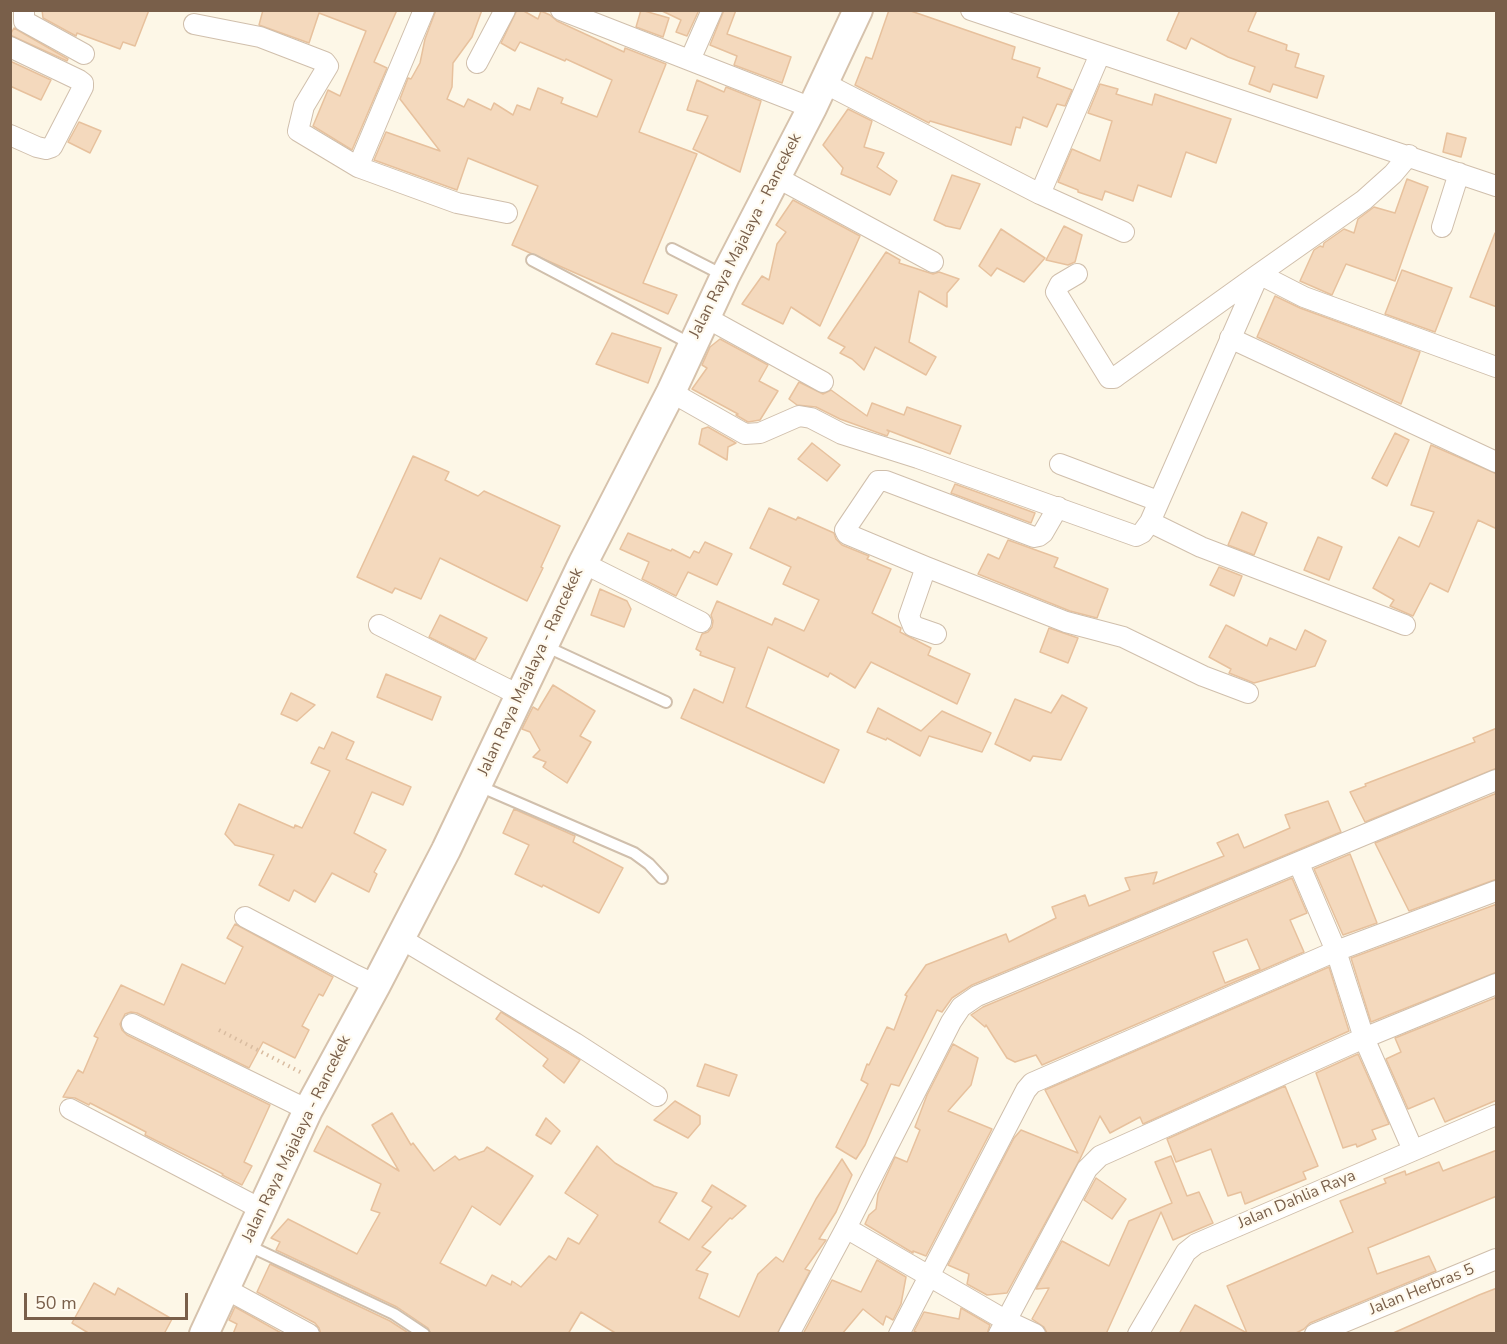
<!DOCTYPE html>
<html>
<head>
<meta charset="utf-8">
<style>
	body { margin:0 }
	#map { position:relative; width:1507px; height:1344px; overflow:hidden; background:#fdf7e7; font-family:"Nunito Sans",sans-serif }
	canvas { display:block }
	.frame { position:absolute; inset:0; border:12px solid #795f4a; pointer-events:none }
	.scale { position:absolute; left:24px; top:1293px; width:164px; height:27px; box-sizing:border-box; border:3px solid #795f4a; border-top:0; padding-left:8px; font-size:18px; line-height:21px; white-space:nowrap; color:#795f4a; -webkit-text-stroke:4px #fffaee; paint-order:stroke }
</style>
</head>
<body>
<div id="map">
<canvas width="1507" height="1344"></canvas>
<div class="frame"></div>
<div class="scale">50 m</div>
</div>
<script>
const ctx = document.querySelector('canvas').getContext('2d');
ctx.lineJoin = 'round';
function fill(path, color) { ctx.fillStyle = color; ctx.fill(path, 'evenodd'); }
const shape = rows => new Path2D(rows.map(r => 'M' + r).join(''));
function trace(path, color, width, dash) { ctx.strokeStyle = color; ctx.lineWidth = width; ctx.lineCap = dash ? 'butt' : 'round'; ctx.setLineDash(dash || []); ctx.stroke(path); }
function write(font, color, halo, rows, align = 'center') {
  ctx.font = font + ' "Nunito Sans",sans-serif'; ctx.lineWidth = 4.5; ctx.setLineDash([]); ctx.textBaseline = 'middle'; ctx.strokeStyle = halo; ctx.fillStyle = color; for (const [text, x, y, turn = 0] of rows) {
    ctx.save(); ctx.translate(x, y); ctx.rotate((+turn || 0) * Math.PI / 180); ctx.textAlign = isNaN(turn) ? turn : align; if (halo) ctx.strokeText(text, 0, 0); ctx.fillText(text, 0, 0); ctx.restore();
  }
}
const building = shape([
	[42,10,149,10,135,46,123,42,120,49,77,33,76,36,43,18,42,10],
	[263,10,397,10,374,62,387,68,352,150,313,126,328,90,340,96,366,31,319,13,309,43,259,25,263,10],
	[436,10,482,10,472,37,453,63,452,87,447,99,464,107,468,99,491,110,494,103,513,115,517,105,530,110,538,88,563,98,561,103,597,117,612,80,566,59,565,61,520,42,515,51,501,43,517,10,522,10,538,19,541,11,550,15,557,21,624,52,625,48,666,64,639,132,697,154,643,283,677,295,668,314,512,245,538,186,468,158,457,190,374,160,386,132,440,151,400,99,408,78,411,79,420,63,425,39,436,10],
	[641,10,669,18,663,37,636,27,641,10],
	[660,10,699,10,687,36,676,32,681,20,660,10],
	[724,10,736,10,727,34,791,57,782,83,734,65,737,56,710,45,724,10],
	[889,10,908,10,1015,47,1012,59,1040,68,1037,77,1072,90,1065,106,1057,104,1047,127,1023,117,1020,128,1016,127,1011,145,930,121,929,123,855,85,866,57,872,59,889,10],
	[1180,10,1257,10,1248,31,1287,45,1286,50,1299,54,1295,67,1324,76,1317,98,1273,84,1270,92,1249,84,1255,67,1228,57,1191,38,1186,49,1167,40,1180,10],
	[14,28,68,59,67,61,10,35,14,28],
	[10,61,51,80,41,100,10,86,10,61],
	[697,80,724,92,726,87,761,101,740,172,693,149,708,116,687,110,697,80],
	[1100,84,1118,89,1116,94,1152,105,1155,94,1231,119,1216,163,1186,152,1171,197,1138,185,1133,201,1105,191,1102,200,1078,192,1078,190,1058,182,1072,149,1100,161,1112,121,1088,113,1100,84],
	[848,109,872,121,864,147,884,153,877,167,897,181,890,195,841,174,843,168,823,145,848,109],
	[79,122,101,131,90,153,68,142,79,122],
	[1447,133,1466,138,1461,157,1443,152,1447,133],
	[952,175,980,184,960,229,946,226,934,220,952,175],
	[1407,179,1428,187,1395,281,1346,264,1332,295,1300,281,1314,250,1320,246,1323,247,1324,243,1344,229,1354,233,1358,219,1374,207,1395,213,1407,179],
	[793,200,860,236,820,326,791,307,783,324,742,304,762,276,769,280,777,244,786,232,776,225,793,200],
	[1064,226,1082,235,1075,262,1068,265,1046,260,1064,226],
	[1001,229,1045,258,1024,282,997,268,991,276,979,266,1001,229],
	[1495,233,1497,233,1497,307,1470,297,1495,233],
	[886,252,900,260,899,263,933,274,939,272,959,279,947,293,947,307,919,291,909,342,936,357,926,375,875,347,864,370,852,359,840,353,845,347,828,338,886,252],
	[1402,270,1452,288,1435,332,1385,314,1402,270],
	[1275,296,1300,308,1420,352,1401,404,1257,337,1275,296],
	[612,333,661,348,648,383,596,364,612,333],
	[720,339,768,365,759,381,778,391,760,420,748,422,736,415,738,414,692,389,707,368,702,365,710,347,720,339],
	[799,382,823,394,831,390,867,416,872,403,904,415,907,407,961,426,950,454,887,430,889,432,887,436,840,419,816,407,797,405,789,399,799,382],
	[708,427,736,443,728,447,727,460,699,444,702,429,708,427],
	[1395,433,1409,440,1387,486,1372,478,1395,433],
	[812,443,840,465,827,481,798,459,812,443],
	[1431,445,1497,474,1497,529,1478,520,1448,592,1430,583,1413,616,1390,606,1394,600,1373,588,1399,537,1419,547,1434,512,1411,505,1431,445],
	[413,456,449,472,445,480,478,496,484,491,560,526,541,567,543,568,527,601,440,558,421,599,395,588,392,593,357,577,413,456],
	[955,484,1035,513,1031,523,951,493,955,484],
	[769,508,796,520,798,517,834,533,836,539,842,545,869,556,867,559,891,569,872,613,901,628,900,632,931,648,928,655,970,674,957,704,871,662,855,688,830,673,828,677,768,647,746,707,839,750,824,783,681,718,694,689,723,703,735,668,700,655,701,652,696,649,702,634,708,632,712,627,713,621,711,615,717,601,772,625,775,618,804,631,819,600,783,584,791,567,750,548,769,508],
	[1242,512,1267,523,1254,555,1228,545,1242,512],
	[628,533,671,551,672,549,690,558,694,551,699,553,705,542,732,554,717,585,688,572,676,596,642,579,649,562,620,549,628,533],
	[1318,537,1342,547,1329,580,1304,570,1318,537],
	[1008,540,1058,558,1054,567,1108,589,1097,618,1070,611,978,574,988,554,999,559,1008,540],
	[1219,567,1242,576,1234,596,1210,585,1219,567],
	[600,589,627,601,631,609,624,627,591,615,600,589],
	[440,615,487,638,475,660,429,637,440,615],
	[1226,625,1267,646,1270,638,1296,650,1305,630,1326,641,1315,666,1254,683,1229,673,1231,669,1209,657,1226,625],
	[1049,628,1078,638,1068,663,1040,652,1049,628],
	[386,674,441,697,432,720,377,697,386,674],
	[553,685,595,711,580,736,591,742,567,783,543,767,546,762,533,757,540,750,530,732,522,729,533,707,538,710,553,685],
	[291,693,315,705,297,721,281,714,291,693],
	[1062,695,1087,708,1061,760,1033,756,1030,761,995,744,1015,699,1051,713,1062,695],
	[878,708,921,731,942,711,991,733,982,752,929,736,920,756,887,738,886,740,867,732,878,708],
	[1497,728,1497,768,1365,822,1350,792,1366,786,1365,784,1475,742,1473,738,1497,728],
	[332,732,354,742,346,759,411,787,403,805,372,792,354,833,386,850,374,872,377,874,369,892,332,873,315,902,294,890,289,901,259,885,274,855,235,845,225,834,239,804,294,828,295,825,302,828,330,771,311,763,319,747,324,749,332,732],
	[1497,793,1497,879,1409,911,1375,843,1497,793],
	[1328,801,1341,832,972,985,952,998,942,1012,937,1010,899,1086,891,1084,865,1145,856,1159,836,1147,868,1084,861,1080,867,1064,869,1065,887,1027,894,1030,907,996,905,995,926,965,1006,934,1009,942,1056,918,1052,907,1085,895,1089,906,1130,890,1125,878,1157,872,1153,884,1224,856,1217,843,1238,834,1244,848,1290,828,1285,815,1328,801],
	[514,809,575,836,573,842,623,868,599,913,543,885,542,887,515,874,529,845,503,833,514,809],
	[1350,854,1377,923,1343,935,1314,869,1350,854],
	[1292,878,1307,913,1290,920,1304,952,1042,1065,1036,1055,1015,1062,1007,1058,986,1025,985,1027,971,1015,983,1007,1292,878],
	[1247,939,1260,969,1225,983,1213,952,1247,939],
	[1497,904,1497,972,1371,1022,1351,958,1497,904],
	[235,924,333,977,323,996,319,994,302,1026,309,1030,295,1058,263,1042,249,1068,137,1013,131,1012,125,1014,120,1024,122,1030,127,1035,270,1105,244,1162,252,1166,242,1185,222,1175,223,1174,145,1135,146,1132,90,1103,89,1105,75,1098,63,1097,78,1070,83,1073,98,1038,94,1036,121,985,164,1005,182,964,225,984,243,947,227,938,235,924],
	[1329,967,1349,1031,1143,1124,1140,1117,1110,1133,1100,1116,1080,1159,1007,1293,987,1295,967,1284,969,1274,948,1265,1014,1138,1021,1130,1078,1153,1045,1090,1329,967],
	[1497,997,1497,1100,1445,1122,1434,1098,1408,1109,1386,1059,1401,1052,1395,1038,1497,997],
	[501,1012,580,1060,564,1083,543,1066,548,1059,496,1019,501,1012],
	[953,1044,978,1058,971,1085,948,1111,992,1129,926,1256,913,1251,913,1253,865,1224,869,1215,876,1209,878,1194,895,1157,907,1162,920,1130,915,1127,927,1095,953,1044],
	[1358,1054,1389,1124,1372,1130,1376,1139,1357,1147,1356,1144,1343,1148,1316,1073,1358,1054],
	[705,1064,737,1075,729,1096,697,1086,705,1064],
	[1285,1086,1318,1166,1303,1172,1306,1179,1245,1204,1241,1192,1228,1196,1211,1149,1176,1162,1167,1139,1285,1086],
	[675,1101,700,1116,700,1124,688,1138,654,1120,675,1101],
	[392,1113,411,1145,413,1143,434,1171,455,1156,459,1160,484,1151,487,1147,533,1176,500,1225,472,1206,440,1263,486,1286,492,1275,511,1285,512,1281,521,1287,549,1256,556,1260,568,1238,579,1244,598,1215,565,1193,597,1146,615,1163,654,1186,677,1193,659,1222,689,1240,712,1207,702,1201,712,1185,746,1206,732,1219,730,1218,702,1247,711,1252,696,1270,708,1274,699,1298,739,1317,758,1274,776,1257,783,1262,816,1199,842,1159,852,1175,836,1212,819,1239,826,1240,805,1269,810,1271,777,1334,617,1334,581,1312,568,1334,431,1334,428,1328,397,1307,276,1250,280,1242,271,1238,288,1219,357,1254,380,1213,371,1210,381,1184,314,1151,327,1126,399,1171,372,1125,392,1113],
	[546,1118,560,1131,551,1144,536,1135,546,1118],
	[1497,1150,1497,1196,1368,1248,1377,1274,1429,1256,1436,1271,1310,1323,1304,1329,1294,1334,1179,1334,1195,1305,1247,1333,1227,1286,1353,1232,1340,1201,1386,1183,1384,1179,1405,1171,1406,1175,1439,1162,1443,1171,1497,1150],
	[1171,1156,1187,1196,1199,1192,1213,1223,1173,1240,1161,1212,1106,1334,1047,1333,1044,1327,1032,1319,1049,1288,1036,1289,1062,1241,1109,1266,1129,1221,1172,1203,1155,1162,1171,1156],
	[1096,1178,1126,1199,1112,1219,1084,1200,1096,1178],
	[877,1260,906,1277,901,1304,893,1320,886,1316,883,1325,863,1309,842,1334,803,1334,832,1280,861,1292,877,1260],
	[270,1264,390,1321,410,1334,321,1334,319,1328,315,1323,257,1292,270,1264],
	[94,1283,115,1295,118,1288,172,1319,164,1334,90,1334,72,1323,94,1283],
	[1497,1288,1497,1334,1391,1334,1479,1295,1497,1288],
	[235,1307,283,1334,233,1334,237,1324,229,1320,235,1307],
	[961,1308,990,1325,987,1334,919,1334,914,1331,924,1312,959,1319,961,1308]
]);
const path = shape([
	[219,1030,302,1073]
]);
const lane = shape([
	[672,249,725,276],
	[532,260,691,344],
	[545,646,666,702],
	[479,786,634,853,649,864,662,878],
	[247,1245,394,1314,424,1334]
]);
const street = shape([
	[24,10,24,21,84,54],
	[561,10,812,108],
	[971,10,1496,186],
	[194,24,260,37,325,62,328,66,304,106,298,131,358,167,457,203,507,213],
	[10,47,79,80,83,83,83,87,52,147,46,149,37,147,10,135],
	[690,60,712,10],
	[477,63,505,10],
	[824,83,1040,194,1124,232],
	[358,167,424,10],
	[776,177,933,262],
	[1040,194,1100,54],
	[1442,227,1459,173],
	[1077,274,1060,284,1056,292,1109,378,1114,378,1118,375,1259,274,1304,297,1496,367],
	[705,317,823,382],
	[1230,338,1496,462],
	[671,392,745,434,760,433,799,416,811,418,842,434,918,458,1136,536,1142,533,1150,522,1259,274,1364,200,1393,174,1409,155],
	[1060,464,1158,501],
	[1058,507,1043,533,1039,536,1034,537,886,481,878,481,845,530,847,534,926,567,1066,622,1123,637,1203,676,1248,693],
	[1150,522,1201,547,1405,625],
	[583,563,701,622],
	[926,567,909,616,913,626,936,634],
	[379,625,521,696],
	[1299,864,1336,951,1364,1038,1413,1150],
	[245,917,355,975,376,985],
	[400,938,575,1043,657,1096],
	[132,1024,308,1110],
	[70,1109,261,1209],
	[846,1228,1005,1320,1035,1334],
	[224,1288,309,1334],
	[789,1334,846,1228,951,1022,961,1007,977,996,1496,780],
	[899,1334,1026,1090,1032,1083,1336,951,1496,891],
	[999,1334,1087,1169,1100,1156,1364,1038,1496,984],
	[1138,1334,1186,1252,1196,1244,1496,1115],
	[1315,1334,1496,1259]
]);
const secondary = shape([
	[204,1334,308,1110,376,985,446,850,583,563,671,392,725,276,812,108,858,10]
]);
const streetNames = [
	["Jalan Raya Majalaya - Rancekek",746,236,-63],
	["Jalan Raya Majalaya - Rancekek",531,672,-65],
	["Jalan Raya Majalaya - Rancekek",297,1139,-64],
	["Jalan Dahlia Raya",1297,1200,-23],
	["Jalan Herbras 5",1422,1290,-22]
];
fill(building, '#f4d9bd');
trace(building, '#e7c19d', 1.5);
trace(lane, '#d0bfac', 14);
trace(street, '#d0bfac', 22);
trace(secondary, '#d6c2ac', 32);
trace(path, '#d9bca0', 4, [1.5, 4.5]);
trace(lane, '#fff', 10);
trace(street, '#fff', 20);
trace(secondary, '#fff', 28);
write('16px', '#795f4a', '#fffaee', streetNames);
</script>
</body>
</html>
